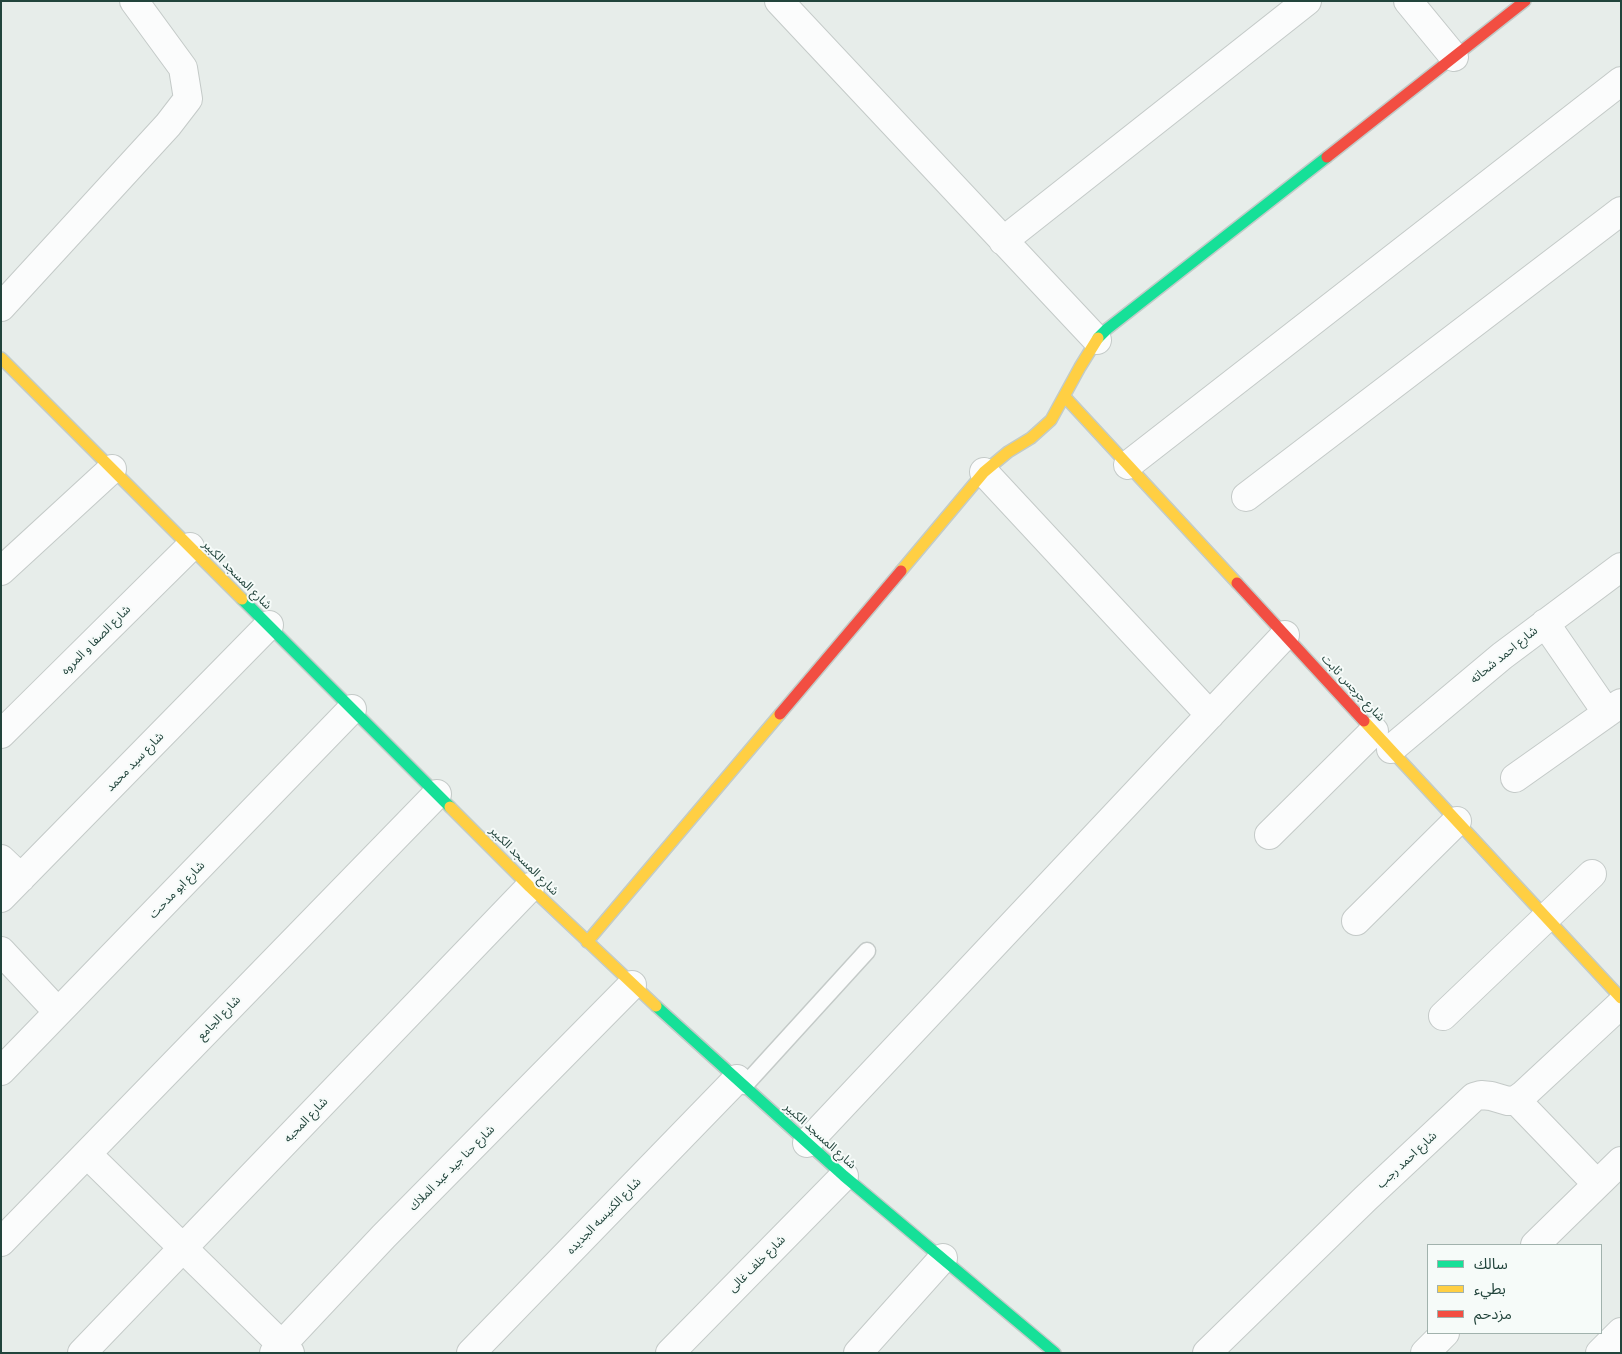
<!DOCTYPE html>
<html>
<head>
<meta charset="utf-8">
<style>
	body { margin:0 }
	#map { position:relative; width:1622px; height:1354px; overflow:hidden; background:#e7edea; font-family:Figtree,"Noto Sans Arabic",sans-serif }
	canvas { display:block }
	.frame { position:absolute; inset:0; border:2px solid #22443c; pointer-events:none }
	.legend { position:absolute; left:1427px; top:1244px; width:175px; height:90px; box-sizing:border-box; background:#f6fbf9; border:1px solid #a1b2ad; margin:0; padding:6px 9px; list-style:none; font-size:15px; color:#22443c }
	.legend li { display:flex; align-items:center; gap:10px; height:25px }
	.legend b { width:25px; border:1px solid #a1b2ad }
</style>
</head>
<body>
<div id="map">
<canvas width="1622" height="1354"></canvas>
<div class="frame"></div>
<ul class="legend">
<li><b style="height:6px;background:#16e098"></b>سالك</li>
<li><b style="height:6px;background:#ffcf43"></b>بطيء</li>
<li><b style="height:6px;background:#f24e42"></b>مزدحم</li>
</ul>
</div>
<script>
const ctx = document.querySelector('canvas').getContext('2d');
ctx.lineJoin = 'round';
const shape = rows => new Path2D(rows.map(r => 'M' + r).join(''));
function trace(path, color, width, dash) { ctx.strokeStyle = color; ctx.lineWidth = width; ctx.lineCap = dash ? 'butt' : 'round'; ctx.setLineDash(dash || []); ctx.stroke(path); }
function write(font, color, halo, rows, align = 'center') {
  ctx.font = font + ' Figtree,"Noto Sans Arabic",sans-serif'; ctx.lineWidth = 4; ctx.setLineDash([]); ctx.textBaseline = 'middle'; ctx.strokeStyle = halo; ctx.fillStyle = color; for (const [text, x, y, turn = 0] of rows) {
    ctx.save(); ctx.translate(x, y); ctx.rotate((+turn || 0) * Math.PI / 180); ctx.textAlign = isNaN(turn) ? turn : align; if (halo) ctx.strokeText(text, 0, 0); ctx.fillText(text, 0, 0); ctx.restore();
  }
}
const lane = shape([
	[744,1086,867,951]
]);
const street = shape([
	[779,1,1097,340],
	[1408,1,1454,57],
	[1003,241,1307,1],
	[1,307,168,125,188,99,183,68,134,1],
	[1128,465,1621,81],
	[984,472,1210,715],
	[1246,497,1621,211],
	[1,571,112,469],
	[1545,623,1607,713],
	[1,734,190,547],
	[1391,749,1502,656,1621,567],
	[1515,778,1621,703],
	[1269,835,1374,731],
	[1,859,21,878],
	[1,898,269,625],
	[1356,921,1457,821],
	[1,951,58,1012],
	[1443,1016,1592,874],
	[1,1071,352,709],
	[1516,1100,1597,1184],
	[807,1143,1285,635],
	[87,1154,290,1353],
	[1,1242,437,794],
	[1535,1245,1621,1161],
	[82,1353,530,887],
	[274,1353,384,1236,632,985],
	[471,1353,737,1079],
	[670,1353,844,1176],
	[858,1353,943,1258],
	[1207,1353,1365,1199,1474,1097,1481,1095,1491,1096,1508,1101,1516,1100,1523,1095,1621,1004],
	[1425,1353,1445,1333],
	[1600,1353,1621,1332]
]);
const fast = shape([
	[1098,338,1107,329,1327,157],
	[242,599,450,807],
	[656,1006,844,1176,1055,1353]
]);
const slow = shape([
	[1,358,242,599],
	[1065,397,1237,583],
	[901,571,984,472,1008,452,1031,438,1051,420,1080,367,1098,338],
	[1364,721,1621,998],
	[450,807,530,887,656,1006],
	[587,942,780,714]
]);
const jam = shape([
	[1327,157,1525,1],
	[1237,583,1364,721],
	[780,714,901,571]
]);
const streetNames = [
	["شارع المسجد الكبير",237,575,45],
	["شارع الصفا و المروه",96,640,-45],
	["شارع احمد شحاته",1504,655,-39],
	["شارع جرجس ثابت",1353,688,47],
	["شارع سيد محمد",135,762,-46],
	["شارع المسجد الكبير",524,861,45],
	["شارع ابو مدحت",177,890,-46],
	["شارع الجامع",219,1018,-46],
	["شارع المحبه",306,1120,-46],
	["شارع المسجد الكبير",820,1136,42],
	["شارع احمد رجب",1407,1160,-43],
	["شارع حنا جيد عبد الملاك",452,1168,-45],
	["شارع الكنيسه الجديده",604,1216,-46],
	["شارع خلف غالى",757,1264,-45]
];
trace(lane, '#c4cac8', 19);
trace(street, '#c4cac8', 30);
trace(fast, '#c2cbc8', 14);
trace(slow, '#c2cbc8', 14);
trace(jam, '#c2cbc8', 14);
trace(lane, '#fbfcfc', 16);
trace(street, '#fbfcfc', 28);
trace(fast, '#16e098', 11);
trace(slow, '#ffcf43', 11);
trace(jam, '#f24e42', 11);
write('12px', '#22443c', '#f6fbf9', streetNames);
</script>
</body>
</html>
